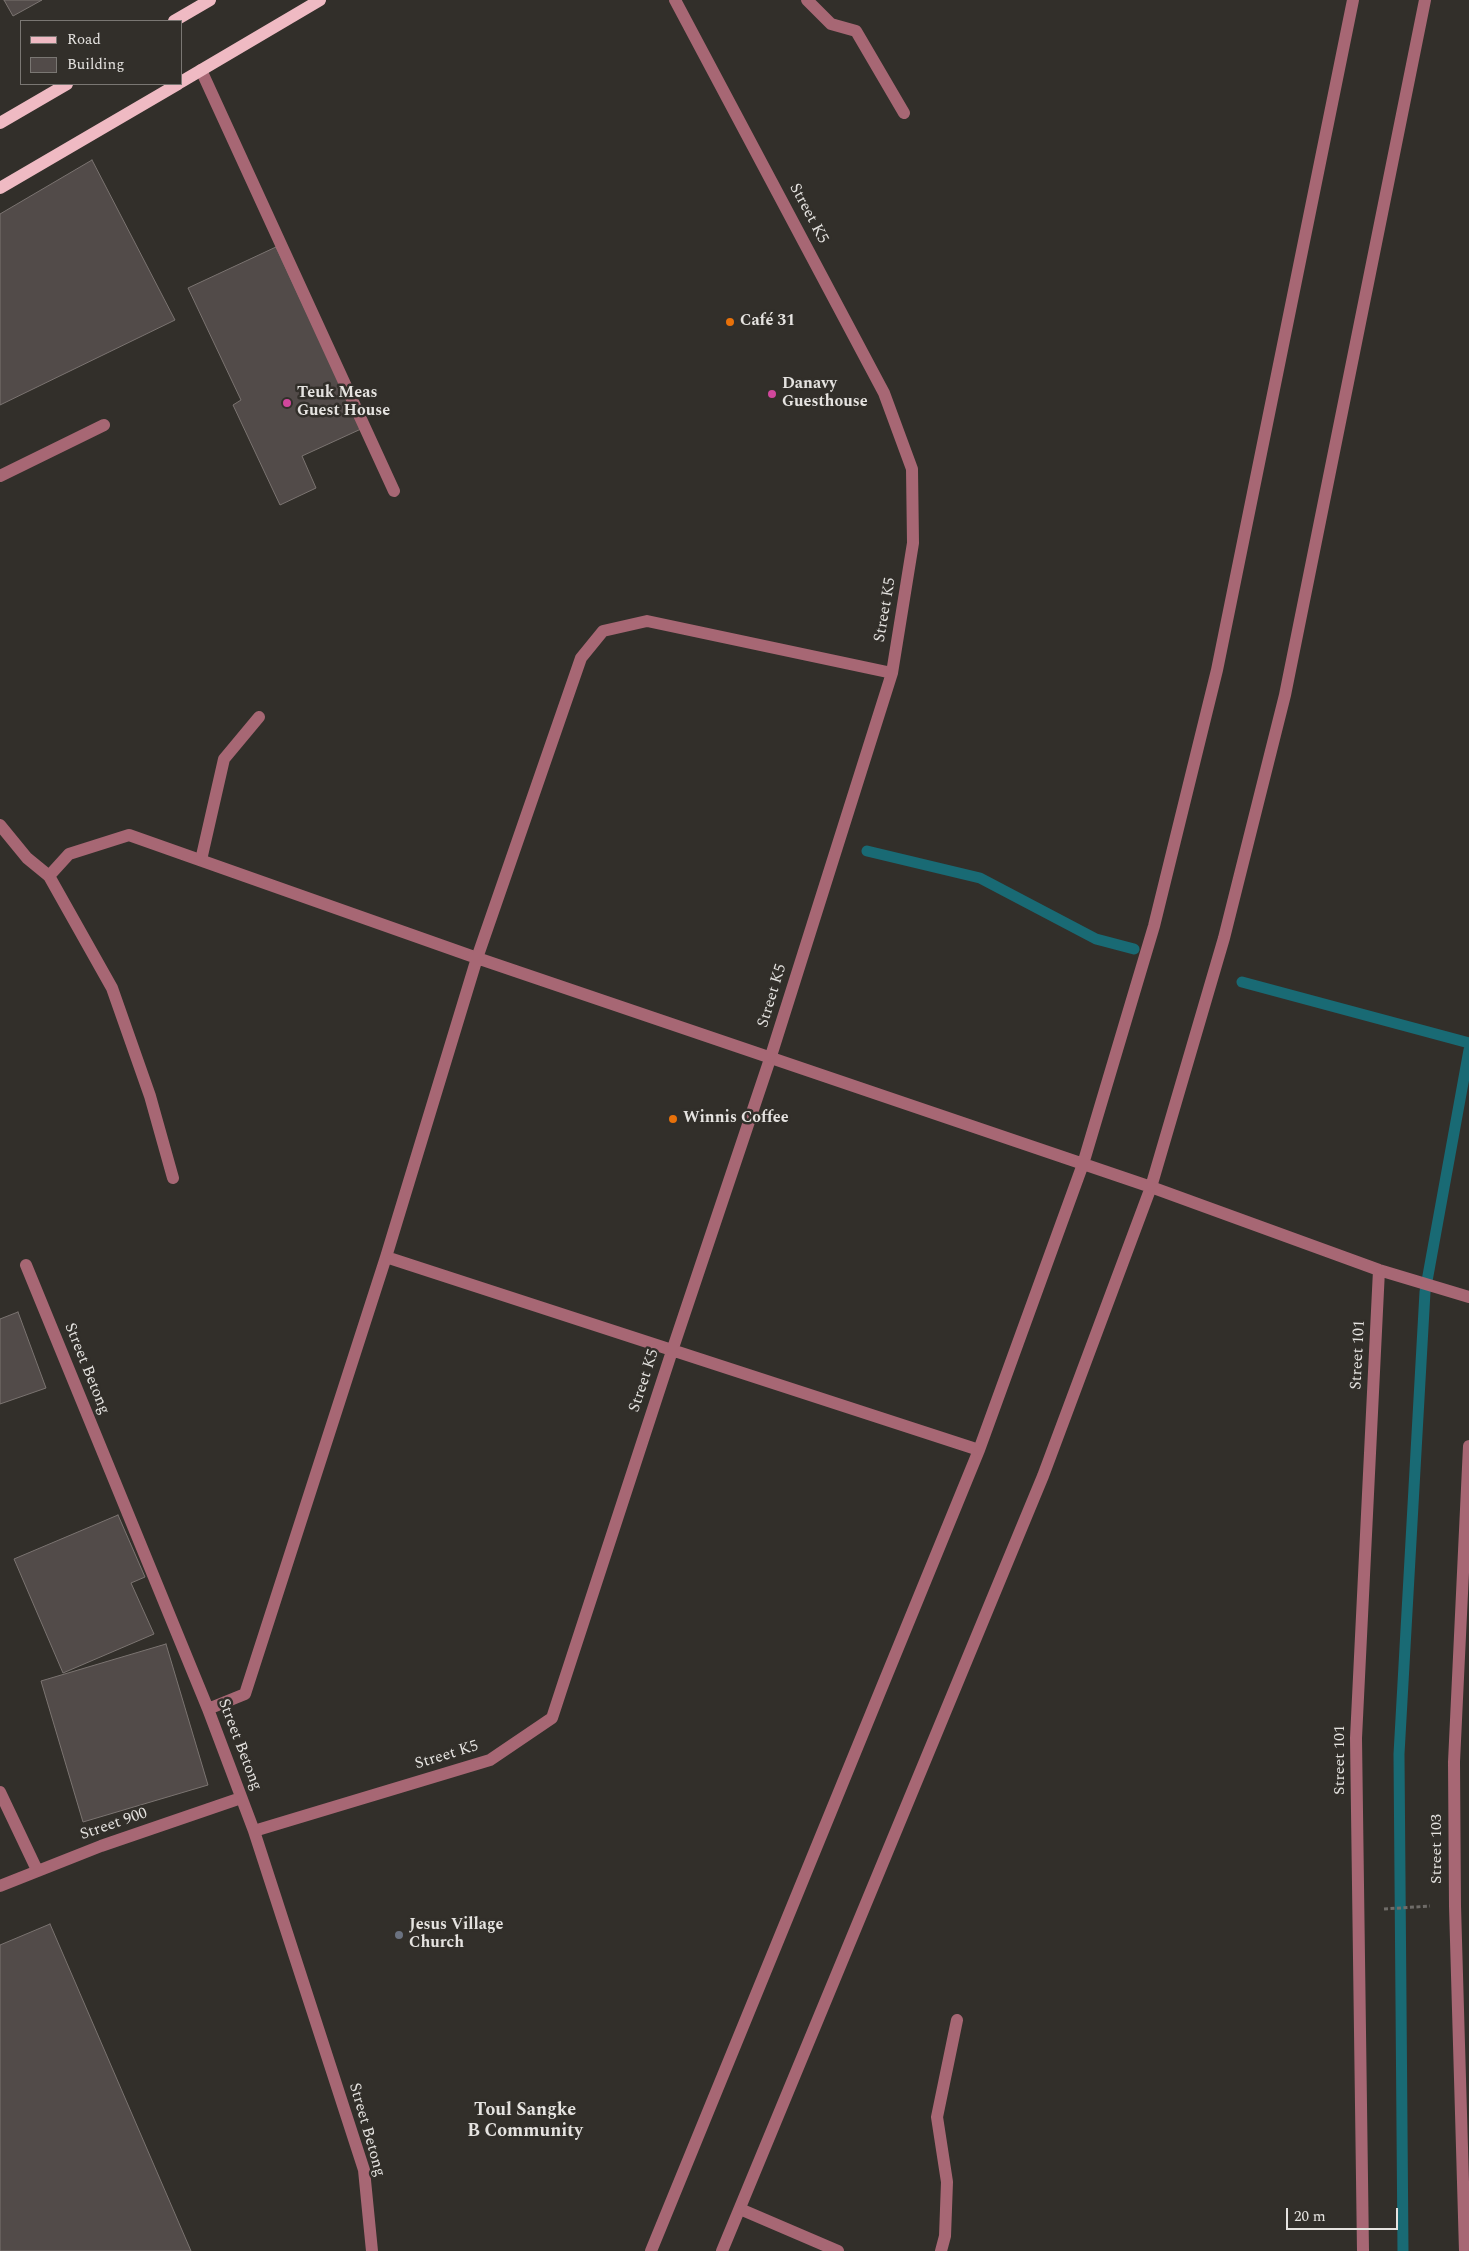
<!DOCTYPE html>
<html>
<head>
<meta charset="utf-8">
<style>
	body { margin:0 }
	#map { position:relative; width:1469px; height:2251px; overflow:hidden; background:#322f2a; font-family:Spectral,serif }
	canvas { display:block }
	.legend { position:absolute; left:20px; top:20px; width:162px; height:65px; box-sizing:border-box; background:#322f2a; border:1px solid #7a7773; margin:0; padding:6px 9px; list-style:none; font-size:15px; color:#e5e3e0 }
	.legend li { display:flex; align-items:center; gap:10px; height:25px }
	.legend b { width:25px; border:1px solid #7a7773 }
	.scale { position:absolute; left:1286px; top:2208px; width:112px; height:22px; box-sizing:border-box; border:2px solid #e5e3e0; border-top:0; padding-left:6px; font-size:15px; line-height:18px; white-space:nowrap; color:#e5e3e0; -webkit-text-stroke:4px #322f2a; paint-order:stroke }
</style>
</head>
<body>
<div id="map">
<canvas width="1469" height="2251"></canvas>
<ul class="legend">
<li><b style="height:6px;background:#efbac3"></b>Road</li>
<li><b style="height:14px;background:#524b49"></b>Building</li>
</ul>
<div class="scale">20 m</div>
</div>
<script>
const ctx = document.querySelector('canvas').getContext('2d');
ctx.lineJoin = 'round';
const shape = rows => new Path2D(rows.map(r => 'M' + r).join(''));
function trace(path, color, width, dash) { ctx.strokeStyle = color; ctx.lineWidth = width; ctx.lineCap = dash ? 'butt' : 'round'; ctx.setLineDash(dash || []); ctx.stroke(path); }
function fill(path, color) { ctx.fillStyle = color; ctx.fill(path, 'evenodd'); }
function write(font, color, halo, rows, align = 'center') {
  ctx.font = font + ' Spectral,serif'; ctx.lineWidth = 5; ctx.setLineDash([]); ctx.textBaseline = 'middle'; ctx.strokeStyle = halo; ctx.fillStyle = color; for (const [text, x, y, turn = 0] of rows) {
    ctx.save(); ctx.translate(x, y); ctx.rotate((+turn || 0) * Math.PI / 180); ctx.textAlign = isNaN(turn) ? turn : align; if (halo) ctx.strokeText(text, 0, 0); ctx.fillText(text, 0, 0); ctx.restore();
  }
}
const stream = shape([
	[867,851,980,878,1096,939,1134,949],
	[1242,982,1469,1043],
	[1403,2251,1399,1754,1425,1292,1469,1050]
]);
const building = shape([
	[4,0,42,0,13,16,4,0],
	[92,160,175,320,0,405,0,214,92,160],
	[276,247,361,429,302,456,316,488,280,505,233,405,241,400,188,288,276,247],
	[18,1312,46,1388,0,1404,0,1319,18,1312],
	[118,1515,145,1577,131,1583,154,1634,63,1673,14,1559,118,1515],
	[166,1644,208,1785,83,1822,41,1681,166,1644],
	[50,1924,191,2251,0,2251,0,1945,50,1924]
]);
const path = shape([
	[1384,1909,1430,1906]
]);
const minor = shape([
	[807,0,831,24,856,31,904,113],
	[201,70,394,491],
	[0,476,104,425],
	[0,825,27,858,49,876],
	[201,860,224,759,259,717],
	[173,1178,150,1096,112,988,49,876,69,854,129,835,477,958,1151,1187,1379,1270,1469,1297],
	[386,1257,979,1450],
	[26,1265,208,1709,254,1831,364,2170,372,2251],
	[208,1709,245,1694,386,1257,477,958,581,658,603,631,647,621,892,673],
	[0,1792,37,1870],
	[254,1831,490,1760,552,1718,672,1351,770,1059,892,673,913,543,912,469,884,393,675,0],
	[0,1886,101,1846,241,1798],
	[740,2209,838,2251],
	[651,2251,979,1450,1083,1164,1154,926,1217,670,1353,0],
	[722,2251,1043,1476,1151,1187,1224,938,1285,695,1425,0],
	[941,2251,945,2236,947,2182,937,2117,957,2020],
	[1363,2251,1356,1738,1379,1270],
	[1465,2251,1455,1906,1454,1762,1469,1446]
]);
const major = shape([
	[174,21,210,0],
	[181,82,320,0],
	[0,123,67,84],
	[0,188,178,84]
]);
const markers = [
	[730,322,5,"#e8710a"],
	[772,394,5,"#d1479c"],
	[287,403,5,"#d1479c"],
	[673,1119,5,"#e8710a"],
	[399,1935,5,"#6b7280"]
];
const streetNames = [
	["Street K5",808,214,62],
	["Street K5",886,610,-80],
	["Street K5",773,996,-73],
	["Street 101",1359,1355,-87],
	["Street Betong",86,1369,68],
	["Street K5",645,1381,-72],
	["Street Betong",239,1745,69],
	["Street K5",447,1756,-17],
	["Street 101",1341,1760,-90],
	["Street 900",114,1825,-19],
	["Street 103",1438,1849,-90],
	["Street Betong",366,2130,74]
];
const poiNames = [
	["Café 31",740,322],
	["Danavy",782,385],
	["Guesthouse",782,403],
	["Teuk Meas",297,394],
	["Guest House",297,412],
	["Winnis Coffee",683,1119],
	["Jesus Village",409,1926],
	["Church",409,1944]
];
const neighbourhoodNames = [
	["Toul Sangke",525,2111],
	["B Community",525,2132]
];
trace(stream, '#196a74', 11);
fill(building, '#524b49');
trace(building, '#7b7471', 1);
trace(path, '#6f6c68', 3, [4, 2.5]);
trace(minor, '#a76774', 12);
trace(major, '#efbac3', 12);
for (const [x, y, r, color] of markers) { const dot = new Path2D(); dot.arc(x, y, r, 0, 2 * Math.PI); ctx.fillStyle = color; ctx.fill(dot); trace(dot, '#322f2a', 2); }
write('16px', '#e5e3e0', '#322f2a', streetNames);
write('bold 16px', '#e5e3e0', '#322f2a', poiNames, 'left');
write('bold 18px', '#e5e3e0', '#322f2a', neighbourhoodNames);
</script>
</body>
</html>
